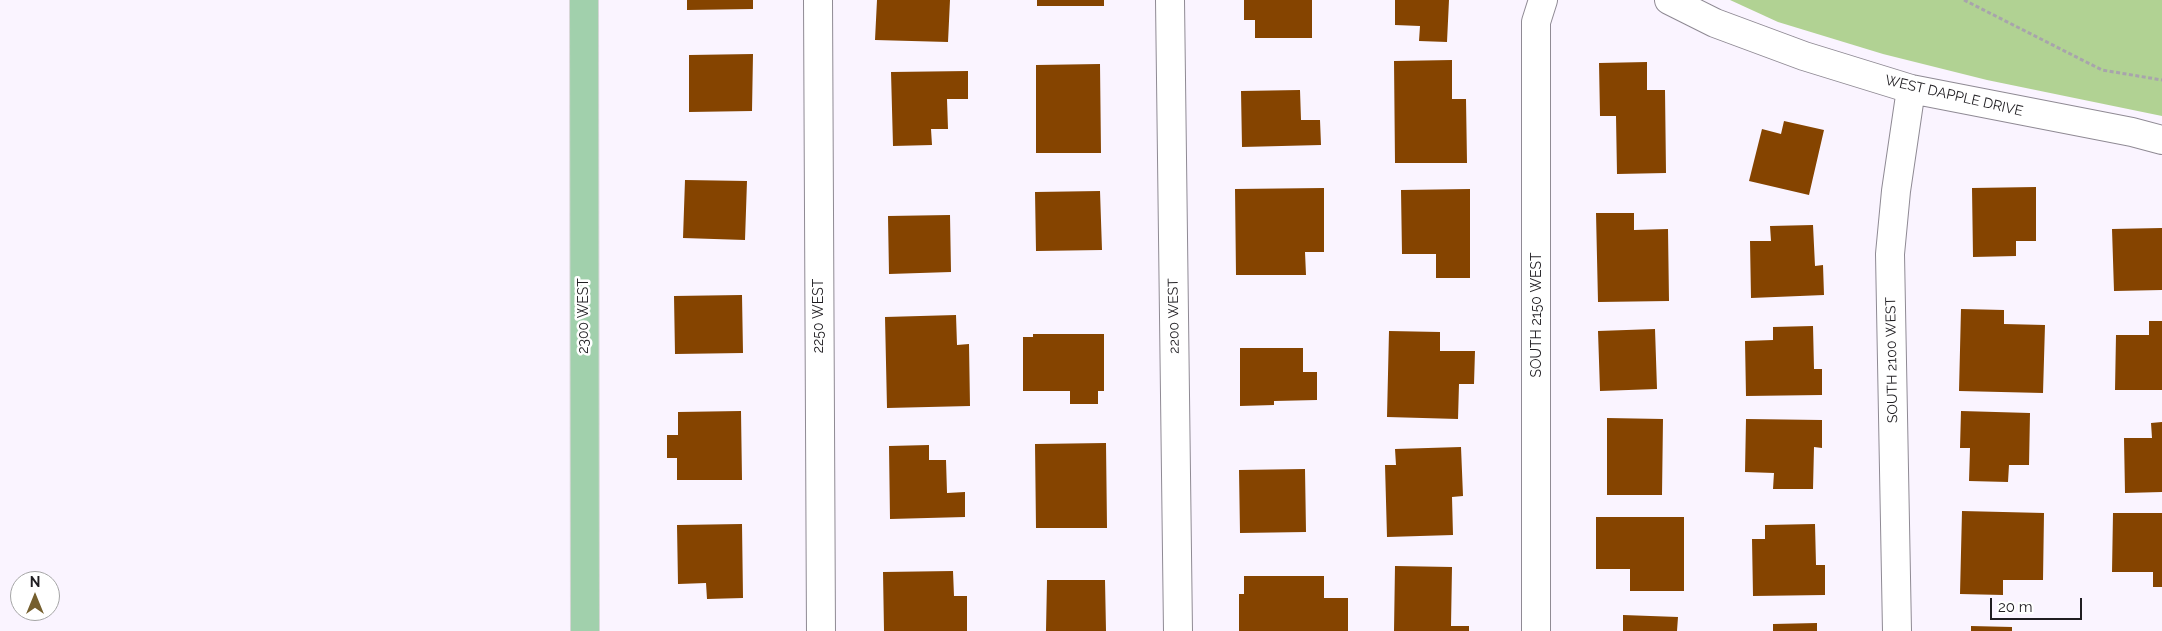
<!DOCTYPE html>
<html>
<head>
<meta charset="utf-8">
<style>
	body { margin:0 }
	#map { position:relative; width:2162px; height:631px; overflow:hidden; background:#faf4ff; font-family:Raleway,sans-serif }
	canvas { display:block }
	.north { position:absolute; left:10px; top:571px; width:50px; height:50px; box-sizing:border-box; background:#fff; border:1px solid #a5a5a6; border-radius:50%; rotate:0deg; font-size:14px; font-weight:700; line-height:20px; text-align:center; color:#1f1d21 }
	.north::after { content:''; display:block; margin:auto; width:18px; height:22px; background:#755f2e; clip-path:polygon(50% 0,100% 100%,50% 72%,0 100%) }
	.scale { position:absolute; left:1990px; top:598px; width:92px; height:22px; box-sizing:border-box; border:2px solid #1f1d21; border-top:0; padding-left:6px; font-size:15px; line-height:18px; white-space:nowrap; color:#1f1d21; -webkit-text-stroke:4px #fff; paint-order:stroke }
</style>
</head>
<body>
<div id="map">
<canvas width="2162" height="631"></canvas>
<div class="north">N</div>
<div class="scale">20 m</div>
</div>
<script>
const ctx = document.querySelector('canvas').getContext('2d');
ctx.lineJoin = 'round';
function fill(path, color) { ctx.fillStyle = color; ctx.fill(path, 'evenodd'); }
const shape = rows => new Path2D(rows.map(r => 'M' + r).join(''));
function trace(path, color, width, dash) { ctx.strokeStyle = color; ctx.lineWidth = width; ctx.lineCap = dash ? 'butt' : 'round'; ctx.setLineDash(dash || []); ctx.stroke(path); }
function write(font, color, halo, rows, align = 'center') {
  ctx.font = font + ' Raleway,sans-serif'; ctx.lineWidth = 5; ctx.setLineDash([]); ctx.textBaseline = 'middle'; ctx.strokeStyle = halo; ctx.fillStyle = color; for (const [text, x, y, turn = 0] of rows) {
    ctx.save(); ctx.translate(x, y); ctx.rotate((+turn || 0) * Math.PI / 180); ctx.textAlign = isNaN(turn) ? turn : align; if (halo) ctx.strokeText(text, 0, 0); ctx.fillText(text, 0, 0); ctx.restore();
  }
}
const green = shape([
	[1730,0,2162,0,2162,116,1987,80,1883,54,1778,22]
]);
const building = shape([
	[687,0,753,0,753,9,687,10],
	[877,0,950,0,948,42,875,40],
	[1037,0,1104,0,1104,6,1037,6],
	[1244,0,1312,0,1312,38,1255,38,1255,20,1244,20],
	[1395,0,1449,0,1447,42,1419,41,1420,26,1395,25],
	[753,54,752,111,689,112,689,55],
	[1452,60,1452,99,1466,99,1467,163,1395,163,1394,61],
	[1647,62,1647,90,1665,90,1666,173,1617,174,1616,116,1600,116,1599,63],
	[1100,64,1101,153,1036,153,1036,65],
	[968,71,968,99,947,99,948,129,931,129,932,145,893,146,891,72],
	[1300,90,1301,120,1320,120,1321,145,1242,147,1241,91],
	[1784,121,1824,130,1809,195,1749,181,1762,129,1781,134],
	[685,180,747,181,745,240,683,238],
	[2036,187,2036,241,2016,241,2016,256,1973,257,1972,188],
	[1324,188,1324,252,1305,252,1306,275,1236,275,1235,189],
	[1470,189,1470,278,1436,278,1436,254,1402,254,1401,190],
	[1100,191,1102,250,1036,251,1035,192],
	[1596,213,1634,213,1634,230,1668,229,1669,301,1598,302],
	[950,215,951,272,889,274,888,216],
	[1813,225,1815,266,1823,265,1824,295,1751,298,1750,241,1771,241,1770,226],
	[2162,228,2162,290,2114,291,2112,229],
	[742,295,743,353,675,354,674,296],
	[1961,309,2004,310,2004,324,2045,325,2043,393,1959,391],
	[956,315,957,345,969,344,970,406,887,408,885,317],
	[2149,321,2162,321,2162,390,2115,390,2116,335,2149,335],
	[1813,326,1814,369,1822,369,1822,395,1746,396,1745,341,1773,340,1773,327],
	[1655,329,1657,389,1600,391,1598,331],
	[1389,331,1440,332,1440,351,1475,351,1474,384,1459,384,1458,419,1387,417],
	[1033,334,1104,334,1104,391,1098,391,1098,404,1070,404,1070,391,1023,391,1023,337,1033,337],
	[1240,348,1303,348,1303,372,1317,372,1317,400,1274,401,1274,405,1240,406],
	[741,411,742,480,677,480,677,458,667,458,667,435,678,435,678,412],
	[1961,411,2030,413,2029,465,2009,465,2008,482,1969,481,1970,448,1960,448],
	[1607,418,1663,419,1662,495,1607,495],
	[1746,419,1822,420,1822,448,1814,447,1813,489,1773,489,1774,473,1745,472],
	[2162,422,2162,492,2125,493,2124,438,2152,438,2151,423],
	[1106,443,1107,528,1036,528,1035,444],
	[929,445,929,460,946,460,947,493,965,492,965,517,890,519,889,446],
	[1461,447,1463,496,1452,497,1453,535,1387,537,1385,465,1396,465,1395,449],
	[1305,469,1306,532,1240,533,1239,470],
	[1962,511,2044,513,2043,580,2003,580,2003,595,1960,594],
	[2113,513,2162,513,2162,587,2153,587,2153,572,2112,572],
	[1596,517,1684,517,1684,591,1630,591,1630,569,1596,569],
	[742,524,743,598,707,599,706,583,678,584,677,525],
	[1815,524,1816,565,1825,565,1825,595,1753,596,1752,539,1765,539,1765,525],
	[1395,566,1452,567,1451,626,1469,626,1469,631,1394,631],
	[953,571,954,596,967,596,967,631,884,631,883,572],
	[1244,576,1324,576,1324,598,1348,598,1348,631,1239,631,1239,594,1244,594],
	[1047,580,1105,580,1106,631,1046,631],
	[1623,615,1678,617,1677,631,1623,631],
	[1817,623,1817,631,1773,631,1773,624],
	[1971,626,2012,627,2012,631,1971,631]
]);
const path = shape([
	[1964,0,2102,70,2162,80]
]);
const minor = shape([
	[818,0,821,631],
	[1170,0,1178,631],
	[1669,0,1715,23,1804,56,1911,89,2132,132,2162,140],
	[1536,631,1536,22,1543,0],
	[1897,631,1890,254,1896,191,1911,89]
]);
const major = shape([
	[584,0,585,631]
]);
const streetNames = [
	["WEST DAPPLE DRIVE",1954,96,13],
	["SOUTH 2150 WEST",1537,315,-90],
	["2300 WEST",584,316,-90],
	["2250 WEST",819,316,-90],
	["2200 WEST",1174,316,-91],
	["SOUTH 2100 WEST",1892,360,-91]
];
fill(green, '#b1d293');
fill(building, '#854400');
trace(minor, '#8f8a94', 30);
trace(major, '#d7d6d7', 30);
trace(path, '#a8a4ac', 3, [4, 2.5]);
trace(minor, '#fff', 28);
trace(major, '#a1d0ac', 28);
write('14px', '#1f1d21', '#fff', streetNames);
</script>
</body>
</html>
